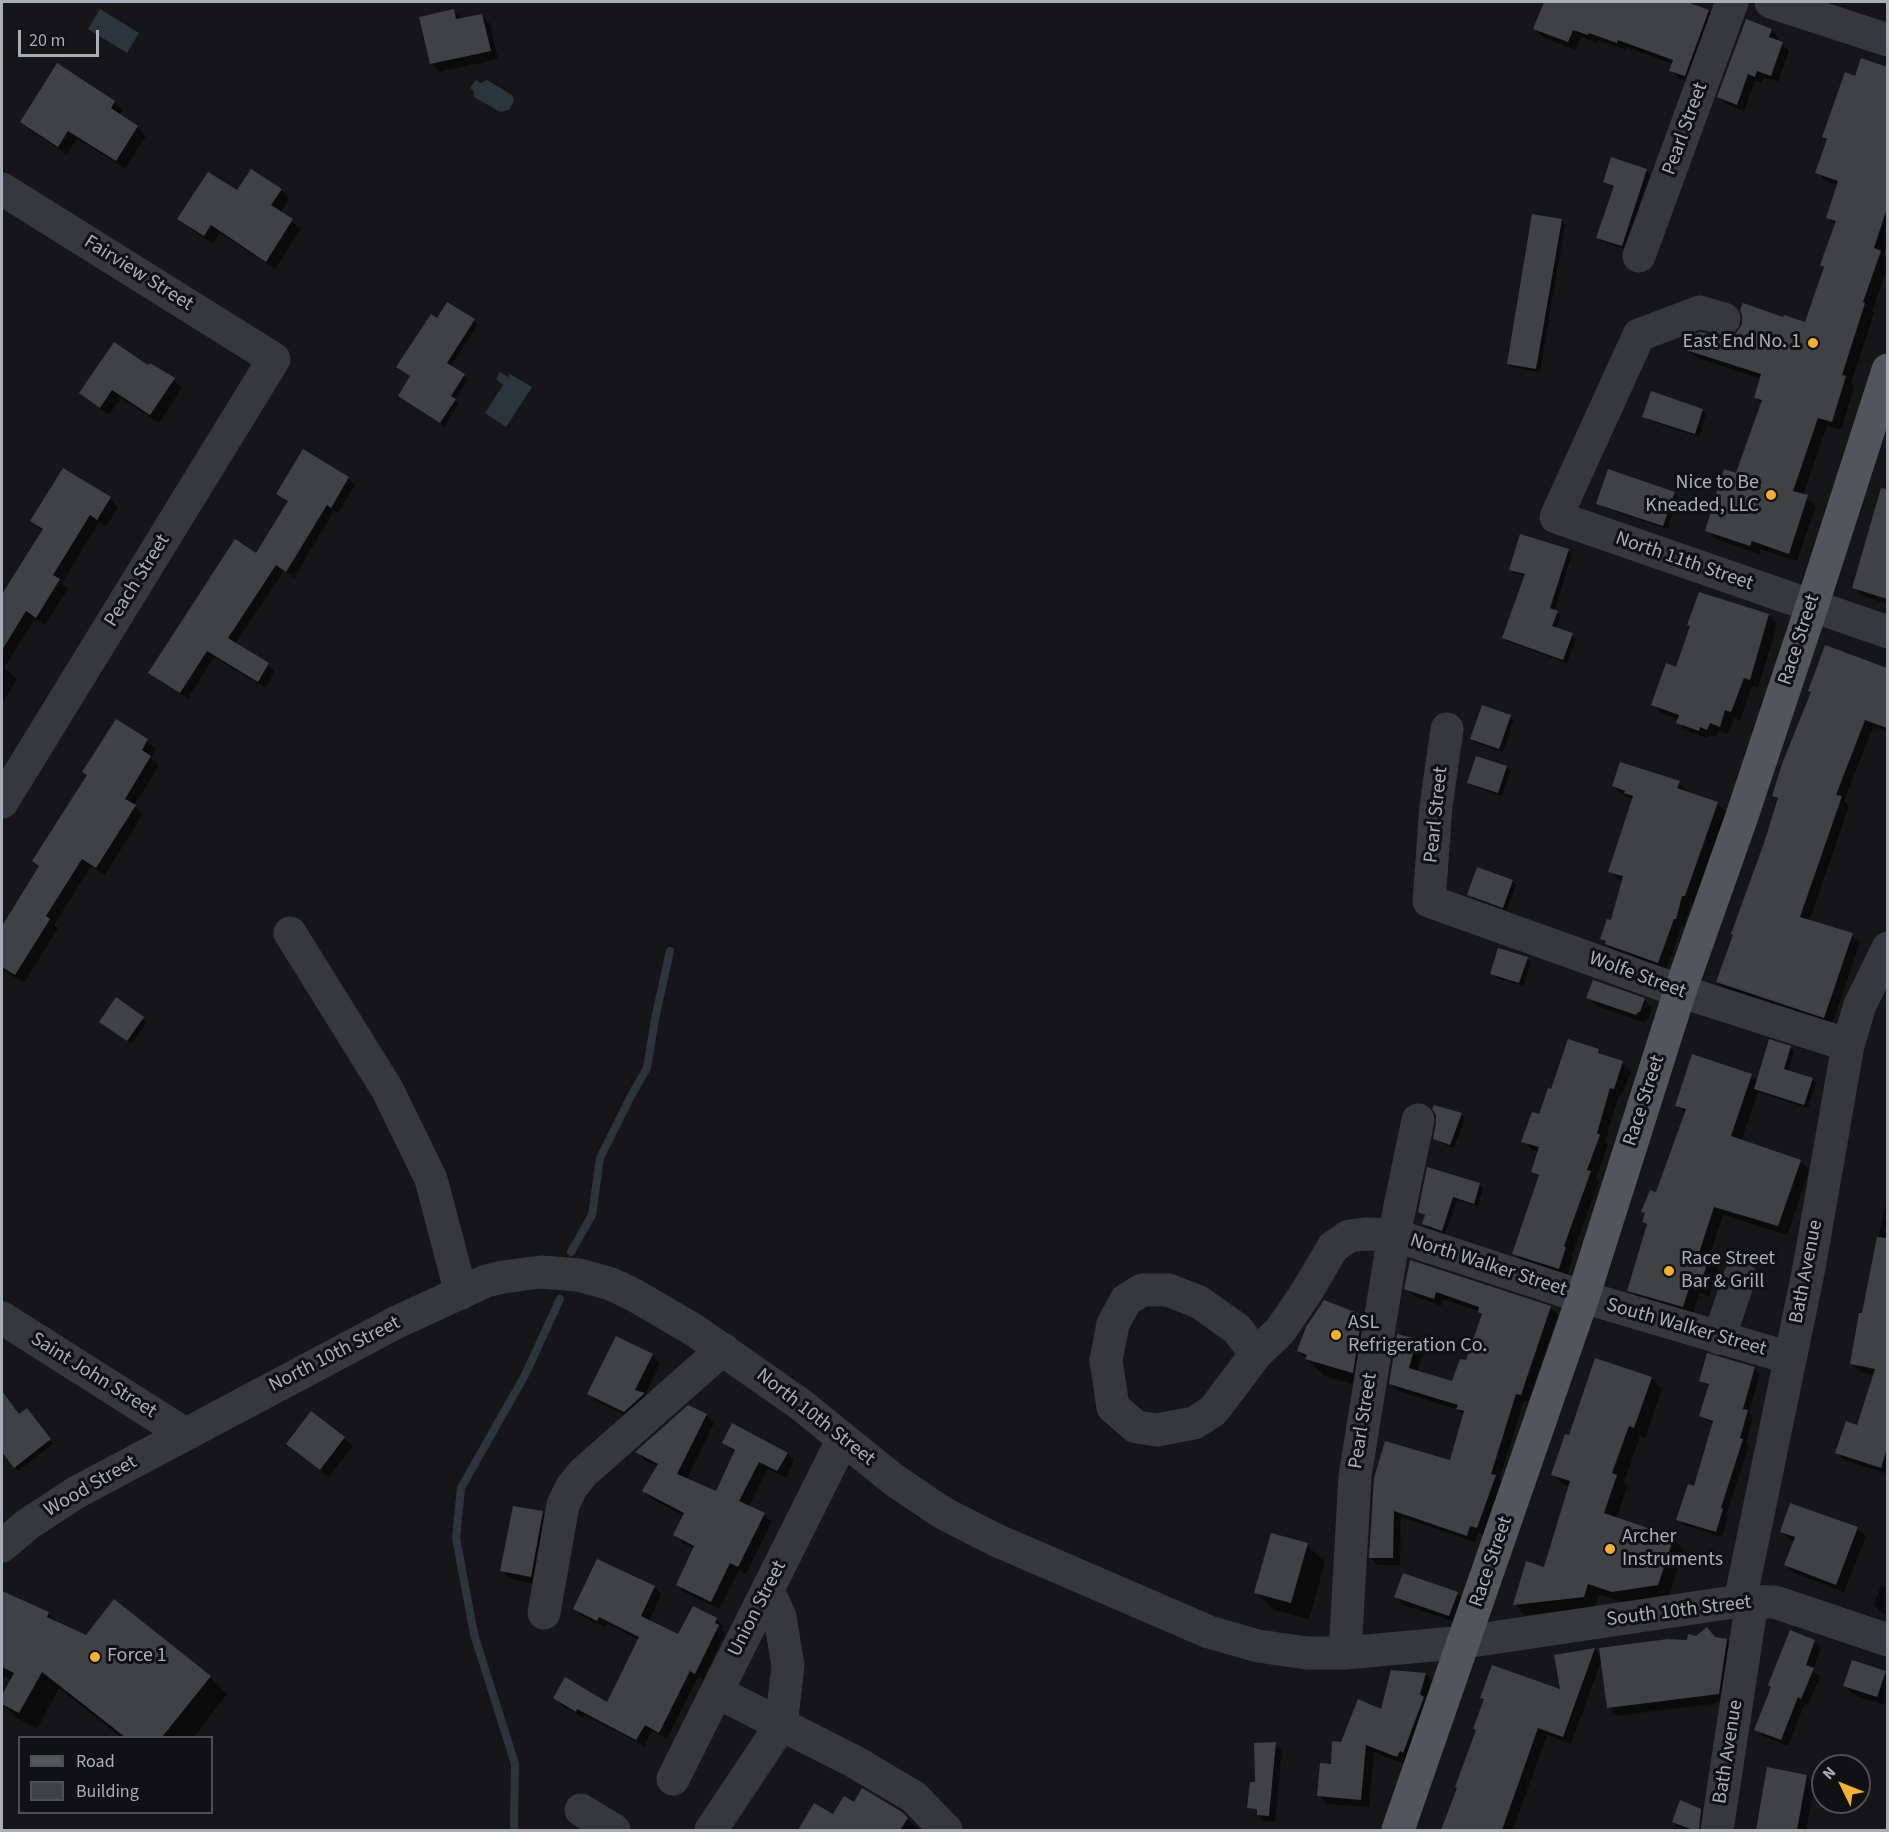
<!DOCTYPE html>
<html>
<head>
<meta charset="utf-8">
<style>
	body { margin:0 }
	#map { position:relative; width:1889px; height:1832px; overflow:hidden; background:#161618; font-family:"Source Sans 3",sans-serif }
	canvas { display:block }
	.frame { position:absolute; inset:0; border:3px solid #a8adb8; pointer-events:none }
	.legend { position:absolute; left:18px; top:1736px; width:195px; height:78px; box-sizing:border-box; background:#111113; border:2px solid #4d4f55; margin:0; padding:8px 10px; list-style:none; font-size:18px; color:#a8adb8 }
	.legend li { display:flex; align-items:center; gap:12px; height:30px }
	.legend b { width:30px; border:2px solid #4d4f55 }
	.north { position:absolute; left:1811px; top:1754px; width:60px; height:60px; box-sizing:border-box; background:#111113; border:2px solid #4d4f55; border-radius:50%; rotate:313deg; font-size:16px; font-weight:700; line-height:24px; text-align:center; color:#a8adb8 }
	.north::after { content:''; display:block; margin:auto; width:21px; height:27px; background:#f2b134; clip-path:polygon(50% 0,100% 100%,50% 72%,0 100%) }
	.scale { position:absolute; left:18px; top:30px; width:81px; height:27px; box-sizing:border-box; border:3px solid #a8adb8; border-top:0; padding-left:8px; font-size:18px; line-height:21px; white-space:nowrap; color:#a8adb8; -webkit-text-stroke:4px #111113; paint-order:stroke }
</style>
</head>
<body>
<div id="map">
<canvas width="1889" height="1832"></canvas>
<div class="frame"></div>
<ul class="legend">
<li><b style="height:8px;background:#53555c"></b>Road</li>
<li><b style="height:16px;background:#404145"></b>Building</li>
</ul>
<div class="north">N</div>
<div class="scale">20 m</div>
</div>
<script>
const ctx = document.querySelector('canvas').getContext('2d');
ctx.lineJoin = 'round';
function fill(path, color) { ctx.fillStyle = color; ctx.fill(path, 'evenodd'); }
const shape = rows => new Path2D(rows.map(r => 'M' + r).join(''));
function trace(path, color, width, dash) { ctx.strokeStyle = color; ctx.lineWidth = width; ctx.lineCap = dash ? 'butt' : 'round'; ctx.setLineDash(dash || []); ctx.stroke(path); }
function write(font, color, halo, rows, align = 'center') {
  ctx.font = font + ' "Source Sans 3",sans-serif'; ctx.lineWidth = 6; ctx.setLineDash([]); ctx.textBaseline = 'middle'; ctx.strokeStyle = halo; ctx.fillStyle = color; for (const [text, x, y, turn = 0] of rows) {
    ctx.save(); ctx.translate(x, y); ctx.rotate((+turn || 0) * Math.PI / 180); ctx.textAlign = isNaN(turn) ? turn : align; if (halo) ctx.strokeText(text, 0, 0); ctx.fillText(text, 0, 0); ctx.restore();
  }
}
const water = shape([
	[100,9,139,33,127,53,88,29],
	[476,80,480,83,487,80,512,95,514,101,509,110,500,112,474,97,474,91,470,88],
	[500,372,508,377,510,374,532,387,506,427,485,413,503,385,496,379]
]);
const shadow = shape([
	[1545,2,1610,2,1623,6,1625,2,1681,2,1708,11,1717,20,1693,84,1679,79,1671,70,1673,64,1626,47,1626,50,1598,40,1597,43,1581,37,1576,50,1543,37,1535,29],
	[454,11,462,20,482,15,490,24,498,59,440,72,431,63],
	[1771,30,1778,37,1777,42,1782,44,1789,51,1778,82,1764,77,1762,83,1755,81,1744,111,1726,104,1719,97],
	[1862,60,1888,69,1888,243,1883,255,1888,259,1888,267,1872,311,1874,313,1851,383,1854,386,1841,430,1827,426,1803,495,1816,506,1797,561,1760,549,1759,554,1716,539,1707,531,1737,475,1762,404,1756,397,1761,379,1697,358,1688,349,1718,338,1731,339,1784,319,1806,324,1825,269,1822,265,1836,225,1828,217,1838,185,1826,181,1817,172,1828,142,1823,137,1856,78],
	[114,102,123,110,119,116,137,127,146,136,125,168,77,139,67,154,30,130,21,121],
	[1646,170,1650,174,1625,249,1602,241,1598,237,1615,188,1605,182],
	[281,190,289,198,280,213,301,229,275,269,220,233,213,244,188,227,179,219,238,192],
	[1561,220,1565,224,1540,372,1512,367,1508,364],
	[447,304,478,324,451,366,468,379,455,400,458,404,445,426,400,396],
	[174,380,182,388,159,423,121,398,109,415,81,393],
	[1702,410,1706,414,1699,437,1648,420,1644,417],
	[304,451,348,478,355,485,338,513,334,511,294,578,284,571,235,644,268,665,275,672,265,688,214,657,188,698,157,679,150,672,257,555,288,502,278,494],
	[1888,478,1888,604,1863,596,1854,588,1868,536],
	[1674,493,1678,497,1667,529,1602,507,1598,503],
	[110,499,118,507,106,527,99,522,62,583,68,589,45,625,35,619,4,668,17,679,2,703,2,597,43,531,32,521],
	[1568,550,1572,554,1554,611,1561,616,1556,629,1572,635,1576,639,1567,663,1507,641,1504,637,1526,576,1514,573,1511,569],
	[1769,615,1777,624,1758,688,1752,686,1740,720,1734,718,1728,734,1718,731,1716,737,1709,735,1708,738,1686,731,1678,722,1679,719,1661,713,1653,704,1677,669,1692,628,1689,625],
	[1826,647,1888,670,1888,732,1873,727,1844,801,1849,806,1809,922,1852,935,1860,943,1832,1025,1725,990,1717,982,1779,801,1774,796,1812,692],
	[1510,717,1514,720,1503,752,1476,743,1472,739],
	[116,721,147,741,156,749,151,758,159,766,134,805,143,814,105,875,91,866,54,925,58,928,24,983,2,969,2,928,40,867,34,861,88,776],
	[1477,758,1507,767,1510,771,1502,796,1472,786,1468,782],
	[1679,783,1688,791,1687,793,1717,803,1726,812,1693,904,1691,903,1684,927,1682,926,1666,971,1615,952,1602,938,1612,922,1623,881,1619,880,1610,871,1633,800,1622,794,1613,786],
	[1512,881,1516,885,1507,910,1473,898,1469,894],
	[1527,958,1531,962,1523,986,1496,978,1492,974],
	[1588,998,1644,1000,1652,1008,1648,1020,1646,1019,1645,1023,1597,1006],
	[117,999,147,1022,131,1044,105,1025],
	[1770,1041,1791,1048,1794,1052,1788,1071,1812,1079,1816,1083,1808,1108,1758,1092,1741,1141,1800,1161,1809,1170,1787,1235,1723,1215,1709,1258,1718,1267,1709,1297,1699,1293,1693,1315,1638,1299,1629,1290,1648,1226,1643,1222,1646,1215,1643,1212,1657,1194,1685,1114,1676,1105,1751,1075,1758,1081],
	[1598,1051,1603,1056,1622,1063,1631,1071,1622,1096,1619,1095,1605,1142,1608,1144,1596,1178,1599,1181,1572,1255,1573,1257,1567,1277,1523,1262,1514,1254,1539,1178,1532,1171,1539,1152,1532,1150,1523,1141,1540,1116,1552,1091],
	[1461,1114,1465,1118,1454,1148,1439,1142,1435,1138,1438,1123],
	[1479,1184,1483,1188,1478,1206,1457,1200,1445,1234,1427,1228,1424,1224,1426,1216,1420,1212],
	[1888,1194,1888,1474,1846,1461,1837,1453,1858,1427,1875,1375,1860,1372,1851,1364],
	[1411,1262,1550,1307,1558,1315,1528,1402,1524,1400,1499,1481,1503,1484,1485,1535,1478,1533,1475,1542,1401,1517,1400,1565,1378,1565,1371,1558,1375,1478,1451,1462,1465,1415,1459,1410,1398,1391,1390,1384,1416,1341,1424,1348,1417,1372,1453,1383,1467,1362,1483,1316,1478,1311,1443,1299,1441,1306,1414,1296,1406,1289],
	[1361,1316,1379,1334,1370,1390,1325,1376,1298,1351],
	[652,1355,660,1364,645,1395,652,1402,633,1419,597,1402,589,1394],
	[1754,1369,1760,1374,1749,1413,1753,1417,1746,1443,1749,1446,1726,1515,1728,1516,1722,1537,1684,1525,1678,1519,1694,1488,1714,1424,1707,1421,1701,1415,1710,1387,1701,1380],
	[1651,1378,1662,1389,1645,1438,1640,1436,1624,1483,1627,1487,1616,1519,1673,1539,1684,1550,1669,1596,1624,1603,1599,1594,1595,1608,1525,1615,1514,1604,1545,1568,1570,1487,1564,1485,1553,1474,1570,1437],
	[7,1400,23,1421,30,1414,53,1444,18,1471,2,1450,2,1405],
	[312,1413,353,1446,329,1477,297,1452],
	[706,1415,714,1423,687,1479,717,1493,736,1453,724,1443,786,1452,794,1460,786,1478,768,1469,748,1507,764,1514,772,1522,746,1574,739,1570,719,1609,686,1593,677,1585,694,1549,683,1543,675,1535,684,1516,652,1499,644,1491,658,1467,645,1460,637,1452],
	[542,1513,551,1521,539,1585,510,1579,502,1570],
	[1857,1528,1866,1536,1844,1592,1794,1573,1786,1564,1795,1542,1790,1540,1781,1531],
	[1307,1545,1325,1562,1309,1619,1274,1610,1256,1592],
	[1881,1585,1888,1588,1888,1615,1882,1613,1874,1605],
	[654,1587,661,1594,649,1622,678,1636,693,1608,717,1620,724,1627,722,1630,725,1633,703,1680,698,1677,667,1739,652,1731,644,1746,585,1715,583,1718,562,1705,555,1697,608,1704,639,1640,607,1623,605,1627,582,1616,575,1609],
	[2,1593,48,1613,59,1624,87,1636,210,1677,227,1694,193,1738,122,1738,59,1688,37,1729,17,1718,2,1703,2,1698,11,1680,2,1676],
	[1457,1593,1466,1602,1458,1623,1404,1605,1396,1597],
	[1716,1638,1727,1640,1735,1649,1727,1702,1617,1716,1609,1707,1602,1659,1571,1744,1547,1735,1513,1830,1443,1830,1477,1731,1485,1700,1482,1697,1562,1691,1556,1656,1595,1649,1601,1656],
	[1814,1641,1821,1648,1813,1670,1820,1677,1808,1705,1805,1703,1788,1746,1763,1736,1756,1729],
	[1853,1662,1888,1674,1888,1699,1885,1705,1853,1695,1845,1686],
	[1392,1672,1426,1674,1434,1683,1406,1765,1374,1752,1369,1807,1327,1804,1319,1795,1342,1743,1382,1711],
	[1275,1744,1282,1751,1275,1822,1265,1822,1258,1815],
	[1807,1776,1815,1785,1806,1830,1759,1830,1758,1829],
	[814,1805,834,1816,854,1805,901,1813,919,1830,800,1830],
	[1700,1810,1704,1814,1703,1830,1690,1830,1677,1826,1673,1822]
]);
const stream = shape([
	[571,1252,592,1215,600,1158,631,1096,647,1068,655,1019,670,951],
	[515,1830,514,1826,515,1764,474,1634,456,1538,461,1488,525,1375,560,1299]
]);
const building = shape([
	[1544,2,1687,2,1709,10,1685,76,1669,71,1673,60,1618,40,1617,43,1589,33,1588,35,1573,30,1568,42,1533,29],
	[454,9,456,19,482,14,491,51,430,64,419,17],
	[1746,19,1772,29,1769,37,1783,42,1771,76,1757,71,1755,77,1748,74,1737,105,1717,97],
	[1861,58,1887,67,1887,208,1874,248,1881,251,1863,302,1865,303,1842,375,1846,376,1832,422,1818,418,1793,491,1808,495,1789,554,1752,541,1750,546,1705,531,1724,469,1736,473,1762,400,1754,398,1761,374,1686,350,1691,335,1701,332,1719,337,1730,338,1736,333,1742,324,1742,315,1740,310,1743,303,1783,317,1784,315,1805,322,1824,267,1820,265,1836,221,1826,218,1838,181,1815,173,1827,139,1822,137,1845,72,1855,76],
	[57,63,115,101,111,108,138,126,116,161,68,131,58,147,20,122],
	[1611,157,1647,169,1622,246,1596,238,1614,186,1603,182],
	[251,169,282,189,271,205,293,219,266,262,211,225,204,236,177,219,208,172,237,190],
	[1532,214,1562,219,1536,369,1507,364],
	[447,302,475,319,447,363,465,374,451,396,456,399,440,423,398,396,410,376,396,367,431,314,437,318],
	[114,342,148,365,150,363,175,378,150,415,112,390,100,408,79,393],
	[1651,391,1703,409,1695,434,1642,417],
	[303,449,349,477,331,508,327,505,286,572,276,565,228,638,269,663,258,682,207,651,180,693,148,673,235,539,256,553,288,501,276,494],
	[63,468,111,497,97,520,90,515,53,575,60,579,36,618,26,611,2,650,2,594,43,529,30,521],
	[1608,469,1675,492,1663,526,1596,504],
	[1881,488,1887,489,1887,599,1852,588],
	[1520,534,1569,549,1550,608,1558,611,1552,626,1573,633,1563,660,1502,638,1525,574,1509,570],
	[1699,592,1769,614,1750,680,1744,678,1731,712,1725,710,1720,727,1710,723,1707,730,1700,727,1699,731,1676,723,1679,715,1651,705,1666,663,1676,667,1690,626,1687,625],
	[1825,645,1887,668,1887,728,1865,720,1836,795,1842,796,1800,917,1853,933,1824,1018,1716,982,1733,935,1731,934,1764,843,1778,798,1772,796,1782,764,1811,692,1808,691],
	[1482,705,1511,715,1499,749,1470,739],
	[116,719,148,739,142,750,151,756,125,799,136,805,96,868,82,859,46,916,50,919,15,975,2,967,2,926,39,866,32,861,87,775,82,772],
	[1476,756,1507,766,1498,793,1467,783],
	[1620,762,1680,781,1677,788,1718,802,1685,896,1682,896,1676,919,1674,919,1658,963,1605,944,1606,941,1600,939,1607,919,1611,920,1623,876,1608,872,1633,796,1624,793,1625,791,1612,786],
	[1477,867,1513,880,1503,908,1467,895],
	[1498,948,1528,957,1519,983,1490,974],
	[1593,980,1645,998,1640,1012,1638,1012,1636,1015,1586,998],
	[116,997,144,1017,127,1041,99,1022],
	[1568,1039,1599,1049,1598,1053,1623,1061,1614,1089,1610,1088,1597,1133,1600,1135,1587,1170,1591,1171,1564,1246,1566,1247,1559,1269,1512,1254,1539,1175,1531,1172,1539,1147,1521,1142,1532,1112,1539,1114,1548,1088,1551,1089],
	[1769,1039,1791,1046,1784,1069,1813,1078,1804,1105,1754,1089],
	[1692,1054,1752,1074,1731,1136,1801,1160,1778,1226,1714,1207,1699,1253,1709,1256,1700,1288,1690,1285,1683,1307,1627,1291,1647,1224,1642,1222,1645,1213,1641,1212,1650,1190,1656,1192,1686,1109,1675,1106],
	[1434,1105,1462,1113,1450,1145,1433,1139,1436,1123,1436,1115,1432,1109],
	[1427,1167,1480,1183,1474,1204,1453,1197,1442,1231,1422,1224,1425,1215,1418,1212],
	[1877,1237,1887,1238,1887,1448,1881,1468,1835,1453,1846,1421,1857,1425,1875,1369,1850,1364,1859,1313,1862,1313],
	[1410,1260,1551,1306,1521,1395,1516,1394,1491,1474,1496,1475,1477,1528,1470,1526,1467,1536,1394,1511,1393,1558,1369,1558,1374,1478,1385,1441,1450,1460,1464,1411,1456,1409,1458,1405,1389,1384,1397,1334,1417,1339,1409,1368,1452,1381,1460,1359,1466,1360,1482,1314,1478,1312,1479,1307,1436,1292,1434,1299,1404,1289],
	[1324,1300,1362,1315,1353,1373,1305,1359,1307,1355,1297,1351,1306,1327],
	[616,1336,653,1354,635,1390,645,1393,624,1412,587,1394],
	[1707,1353,1755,1367,1743,1409,1748,1410,1740,1438,1743,1439,1721,1508,1723,1509,1716,1532,1676,1520,1688,1484,1694,1486,1713,1421,1699,1416,1709,1384,1699,1381],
	[1595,1358,1652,1377,1634,1428,1629,1426,1612,1473,1617,1475,1604,1513,1674,1537,1658,1585,1612,1592,1588,1584,1584,1597,1513,1605,1526,1561,1544,1567,1570,1481,1551,1475,1565,1434,1569,1435],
	[2,1391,19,1414,27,1408,51,1439,14,1468,2,1452],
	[688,1405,707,1414,677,1474,716,1491,735,1450,722,1443,732,1423,788,1453,777,1471,759,1462,739,1501,765,1513,738,1567,730,1563,711,1602,676,1585,694,1546,673,1535,684,1513,642,1491,658,1464,635,1452],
	[311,1411,345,1437,320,1470,286,1444],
	[1790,1503,1858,1527,1836,1585,1784,1565,1795,1537,1780,1532],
	[513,1506,543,1511,531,1577,500,1571],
	[1271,1533,1308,1543,1291,1603,1254,1593],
	[597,1559,655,1586,641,1616,678,1634,693,1606,717,1618,715,1623,719,1625,695,1674,690,1671,659,1733,645,1725,636,1740,577,1709,576,1712,553,1698,565,1677,607,1702,639,1637,599,1617,597,1621,573,1609],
	[1403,1573,1458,1592,1449,1616,1394,1597],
	[2,1591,49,1612,47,1617,86,1635,114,1599,211,1676,162,1737,125,1737,42,1672,19,1713,2,1704,2,1695,14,1673,2,1667],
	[1707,1627,1715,1637,1727,1639,1719,1694,1607,1708,1599,1648,1668,1639,1687,1640,1688,1634,1696,1636],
	[1790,1630,1815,1640,1806,1665,1814,1668,1801,1699,1798,1697,1781,1740,1754,1730,1771,1687,1768,1685],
	[1595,1648,1563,1737,1538,1728,1502,1830,1441,1830,1457,1788,1455,1787,1476,1730,1473,1729,1484,1699,1480,1698,1492,1665,1560,1689,1554,1655],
	[1852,1660,1886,1671,1877,1697,1843,1686],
	[1391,1670,1426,1673,1420,1694,1424,1697,1403,1753,1400,1751,1397,1757,1366,1745,1361,1800,1317,1796,1320,1763,1331,1764,1332,1741,1341,1742,1358,1699,1381,1709],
	[1276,1742,1269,1816,1257,1815,1257,1809,1247,1808,1250,1782,1255,1782,1254,1743],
	[1767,1767,1807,1775,1797,1830,1756,1830],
	[862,1788,902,1812,908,1818,900,1830,798,1830,814,1803,833,1814,844,1796,854,1802],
	[1680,1800,1701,1809,1699,1830,1693,1830,1672,1822]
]);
const minor = shape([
	[1771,2,1888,40],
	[2,189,274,359,2,802],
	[1639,256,1732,2],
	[1724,319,1700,312,1639,335,1556,517,1888,632],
	[1447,729,1436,806,1429,901,1680,991,1848,1045],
	[290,933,387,1089,431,1179,461,1293],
	[2,1318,185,1434],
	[1719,1338,1740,1276],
	[1256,1354,1237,1329,1199,1302,1168,1290,1142,1290,1126,1300,1113,1324,1106,1360,1113,1407,1136,1427,1157,1430,1194,1423,1213,1411,1256,1354,1280,1331,1306,1293,1333,1247,1349,1236,1365,1234,1394,1235,1583,1297,1790,1358],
	[2,1546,28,1524,77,1492,397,1322,486,1281,503,1277,541,1272,579,1275,611,1284,634,1295,694,1330,800,1404,894,1480,943,1513,996,1540,1209,1632,1258,1646,1307,1653,1345,1653,1465,1642,1740,1601,1775,1602,1888,1640],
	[1740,1601,1809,1268,1848,1045,1860,1005,1888,948],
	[544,1613,563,1505,571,1488,583,1473,723,1349],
	[1345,1653,1355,1476,1394,1235,1418,1120],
	[717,1692,855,1762,914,1797,946,1830],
	[673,1779,843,1439],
	[581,1810,614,1830],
	[711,1830,781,1725,788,1666,780,1617,768,1590],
	[1717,1830,1752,1602]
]);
const major = shape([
	[1398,1830,1583,1297,1680,991,1741,819,1812,606,1888,370]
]);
const markers = [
	[1813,343,6,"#f2b134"],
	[1771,495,6,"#f2b134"],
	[1669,1271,6,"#f2b134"],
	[1336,1335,6,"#f2b134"],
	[1610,1549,6,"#f2b134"],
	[95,1657,6,"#f2b134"]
];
const streetNames = [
	["Pearl Street",1686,129,-70],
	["Fairview Street",138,274,32],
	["North 11th Street",1684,562,19],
	["Peach Street",138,581,-58],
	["Race Street",1800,640,-72],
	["Pearl Street",1437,815,-84],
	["Wolfe Street",1637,976,20],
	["Race Street",1645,1101,-72],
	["North Walker Street",1488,1266,18],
	["Bath Avenue",1807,1272,-79],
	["South Walker Street",1686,1328,16],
	["North 10th Street",335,1355,-27],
	["Saint John Street",93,1376,32],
	["North 10th Street",815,1418,38],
	["Pearl Street",1364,1421,-81],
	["Wood Street",91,1487,-30],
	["Race Street",1492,1562,-71],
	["Union Street",758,1609,-63],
	["South 10th Street",1679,1612,-7],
	["Bath Avenue",1729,1752,-81]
];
const poiNames = [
	["East End No. 1",1801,343,"right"],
	["Nice to Be",1759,484,"right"],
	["Kneaded, LLC",1759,507,"right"],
	["Race Street",1681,1260],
	["Bar & Grill",1681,1283],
	["ASL",1348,1324],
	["Refrigeration Co.",1348,1347],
	["Archer",1622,1538],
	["Instruments",1622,1561],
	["Force 1",107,1657]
];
fill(water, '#2c353c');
fill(shadow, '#0007');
trace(stream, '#2c353c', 8);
fill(building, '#404145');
trace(minor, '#37383d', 33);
trace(major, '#53555c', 33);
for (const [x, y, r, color] of markers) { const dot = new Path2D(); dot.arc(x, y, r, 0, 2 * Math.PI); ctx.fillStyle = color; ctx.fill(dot); trace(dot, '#111113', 2); }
write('20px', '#a8adb8', '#111113', streetNames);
write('20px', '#a8adb8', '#111113', poiNames, 'left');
</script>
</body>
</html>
